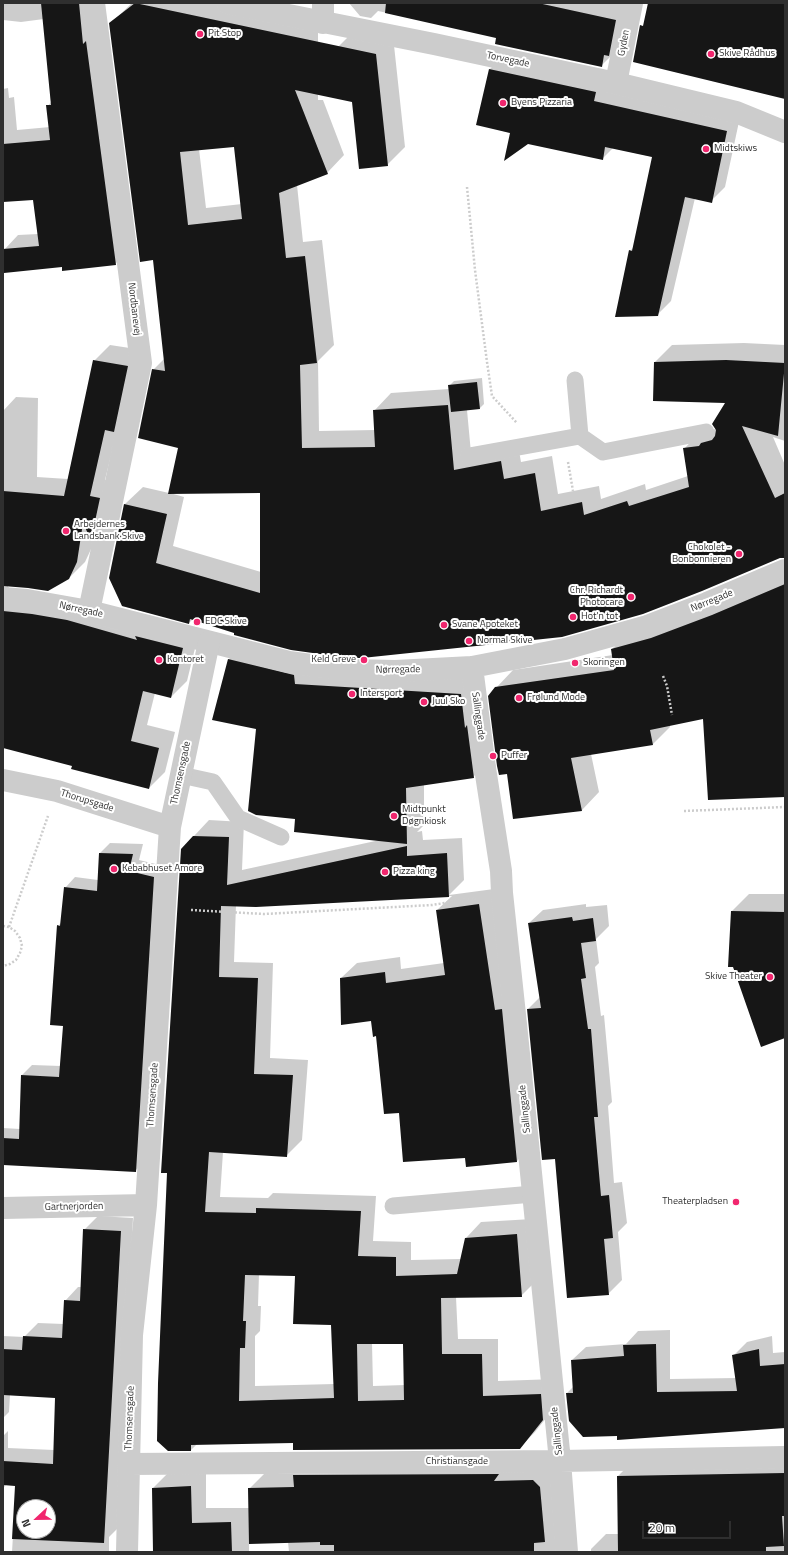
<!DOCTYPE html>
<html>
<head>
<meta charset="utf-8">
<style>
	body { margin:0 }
	#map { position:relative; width:788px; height:1555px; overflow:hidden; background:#fff; font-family:"Titillium Web",sans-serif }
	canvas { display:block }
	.frame { position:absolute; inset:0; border:4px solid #2f2f2f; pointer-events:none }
	.north { position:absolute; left:16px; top:1499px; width:40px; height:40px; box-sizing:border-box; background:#fff; border:1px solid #acacac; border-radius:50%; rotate:248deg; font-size:11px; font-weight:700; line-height:16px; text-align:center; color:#2f2f2f }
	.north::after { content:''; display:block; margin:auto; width:14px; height:18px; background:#f1266e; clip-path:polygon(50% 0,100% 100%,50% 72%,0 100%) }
	.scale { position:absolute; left:642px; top:1521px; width:89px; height:18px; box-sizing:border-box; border:2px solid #2f2f2f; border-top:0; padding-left:5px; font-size:12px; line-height:14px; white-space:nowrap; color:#2f2f2f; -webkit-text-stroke:3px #fff; paint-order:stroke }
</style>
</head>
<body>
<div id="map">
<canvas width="788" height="1555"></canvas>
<div class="frame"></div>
<div class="north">N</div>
<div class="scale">20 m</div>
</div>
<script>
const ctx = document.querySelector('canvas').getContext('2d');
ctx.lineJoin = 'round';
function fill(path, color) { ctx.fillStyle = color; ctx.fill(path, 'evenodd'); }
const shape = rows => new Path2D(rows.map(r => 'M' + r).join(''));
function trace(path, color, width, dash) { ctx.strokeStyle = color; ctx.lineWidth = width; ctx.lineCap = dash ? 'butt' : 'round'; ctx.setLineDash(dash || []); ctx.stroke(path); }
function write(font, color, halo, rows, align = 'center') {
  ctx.font = font + ' "Titillium Web",sans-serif'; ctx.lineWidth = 4; ctx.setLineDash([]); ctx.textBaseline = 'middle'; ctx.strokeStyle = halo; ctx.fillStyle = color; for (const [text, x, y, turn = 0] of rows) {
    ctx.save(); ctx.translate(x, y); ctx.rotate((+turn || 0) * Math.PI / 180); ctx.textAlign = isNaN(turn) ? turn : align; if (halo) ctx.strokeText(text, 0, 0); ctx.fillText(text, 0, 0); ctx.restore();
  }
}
const shadow = shape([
	[3,3,94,3,130,250,115,264,63,266,4,250,18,235,38,234,34,198,3,201,3,89,8,88,9,98,14,97,17,130,50,127,48,106,51,102,44,19,21,22,3,20],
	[132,3,267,3,318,21,318,100,323,100,344,155,327,173,297,185,303,242,322,240,334,345,318,361,319,431,375,430,374,411,391,393,449,389,449,386,454,381,482,378,484,404,480,408,467,410,471,453,518,445,521,462,552,456,558,494,599,486,601,499,645,484,646,490,688,476,684,449,701,431,716,429,726,402,655,362,672,345,744,343,785,345,785,441,773,437,785,465,785,553,236,632,193,619,189,623,122,606,125,504,143,487,169,493,179,447,153,370,165,358,154,259,110,24],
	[235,146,242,204,206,208,199,149],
	[261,492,261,572,173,546,184,497,170,493],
	[349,3,633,3,619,48,601,66,498,37,378,11,371,18,360,16],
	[356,29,393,36,405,147,387,165,353,101,339,46],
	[504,55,740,117,725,187,711,201,695,198,671,301,657,315,630,251,634,247,653,157,613,148,602,159,478,124,490,69],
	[110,345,143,350,118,427,105,480,116,482,93,545,85,562,69,578,7,585,12,592,199,632,187,681,171,697,155,693,147,725,175,732,165,772,149,788,73,765,3,747,3,411,16,397,38,398,37,477,68,479,94,361],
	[785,574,785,796,704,718,670,725,670,727,653,744,591,754,599,792,582,810,514,818,496,688,513,670,613,655,612,649,629,632],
	[246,642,312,658,478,677,491,760,473,777,424,784,424,825,417,832,422,831,423,840,462,838,464,880,449,895,494,889,532,1146,517,1161,466,1157,400,1112,372,1020,341,978,357,963,400,957,401,969,444,963,437,910,452,896,256,906,236,905,234,962,273,963,270,1058,308,1060,302,1140,286,1156,223,1152,220,1197,268,1198,273,1193,376,1196,373,1241,411,1242,411,1260,461,1259,466,1238,481,1222,532,1219,537,1280,521,1296,456,1297,458,1339,498,1339,498,1381,556,1379,558,1403,535,1432,519,1448,294,1442,197,1444,191,1450,194,836,209,820,244,822,242,870,380,840,296,818,228,660],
	[259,1274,296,1275,332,1324,334,1384,255,1386,255,1336,260,1331,261,1306,258,1306],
	[372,1343,404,1343,405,1385,373,1386],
	[110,843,143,844,139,860,164,866,146,1160,135,1171,3,1164,3,1128,20,1129,22,1075,32,1065,61,1066,64,1025,58,926,62,922,65,888,75,877,98,880,100,853],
	[749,894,785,894,785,1037,732,911],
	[586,904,586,907,607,905,609,926,596,939,599,963,595,967,601,1016,604,1015,612,1102,608,1106,614,1183,622,1182,627,1223,618,1232,622,1280,608,1294,556,1158,528,1009,540,997,529,923,543,910],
	[98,1216,133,1218,117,1529,109,1537,109,1552,12,1552,16,1485,7,1484,3,1488,3,1436,8,1431,8,1448,54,1450,56,1397,10,1395,9,1412,3,1418,3,1336,24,1337,38,1323,64,1324,65,1301,78,1287,82,1287,84,1230],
	[24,1507,48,1507,48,1531,24,1531],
	[670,1330,670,1379,736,1378,733,1356,747,1342,772,1336,773,1353,785,1352,785,1427,618,1435,567,1393,574,1386,572,1360,586,1347,626,1344,638,1331],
	[785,1458,785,1552,591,1552,591,1549,606,1534,619,1534,618,1476,633,1461],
	[206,1471,206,1508,249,1508,249,1489,264,1474,555,1471,560,1552,289,1552,288,1542,249,1543,249,1552,155,1552,153,1488,168,1473]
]);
const building = shape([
	[41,3,79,3,83,44,86,41,116,265,62,271,62,267,4,273,3,249,39,246,33,200,3,202,3,144,50,140,46,105,51,105],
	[135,3,376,54,388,166,359,169,352,102,295,90,328,174,279,193,286,258,305,256,317,363,300,365,302,448,375,447,373,410,448,405,454,470,501,461,504,479,535,473,541,511,582,502,584,515,627,501,629,506,689,487,683,448,699,446,701,443,712,440,715,436,716,430,712,424,725,403,653,401,654,362,726,360,785,363,778,436,742,426,775,498,785,493,785,558,780,558,702,591,643,614,562,637,362,658,349,658,291,650,234,635,234,633,190,619,189,624,122,606,109,578,124,504,167,514,156,563,260,593,260,493,168,494,178,448,138,438,152,369,165,371,153,260,140,262,109,23],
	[234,147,242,219,188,225,180,152],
	[386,3,538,3,616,20,609,56,604,55,602,67,495,44,496,38,385,13],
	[648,3,785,3,785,99,633,62,640,25,643,26],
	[489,69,596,92,594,101,727,131,712,203,685,197,658,316,615,317,629,250,632,251,652,157,605,147,603,160,528,144,504,161,510,133,476,125],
	[93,360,128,366,114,432,105,430,90,496,100,498,91,540,83,523,77,562,69,579,48,591,28,588,3,586,3,491,64,496],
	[477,382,480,409,451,412,448,385],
	[785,584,785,797,708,800,703,719,650,730,653,745,571,758,582,811,513,819,507,774,499,775,497,766,488,696,495,687,614,670,611,649,651,638,712,615],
	[3,611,32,614,67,620,137,640,135,636,183,648,171,698,143,691,131,741,159,748,149,789,71,769,72,766,3,748],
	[228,659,294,675,295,684,461,694,465,728,467,725,474,778,406,788,407,844,294,832,295,819,256,815,248,811,256,729,212,720],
	[193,836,229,837,227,885,407,846,407,856,447,853,449,897,256,907,221,906,219,977,258,978,254,1074,293,1075,287,1157,209,1152,205,1212,256,1213,256,1208,361,1211,358,1256,396,1257,396,1276,457,1274,465,1238,517,1234,522,1297,441,1298,442,1354,482,1354,483,1396,541,1394,543,1420,520,1449,293,1450,293,1443,191,1445,191,1451,168,1451,157,1441,158,1383,167,1173,161,1173,181,849],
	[245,1275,295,1276,293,1324,331,1325,334,1398,239,1401,240,1348,245,1348,246,1321,243,1321],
	[357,1344,403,1344,404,1400,358,1401],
	[99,853,133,854,129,871,154,877,136,1172,3,1165,3,1138,19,1139,21,1075,59,1077,63,1026,50,1025,57,925,60,926,64,887,97,891],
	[479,904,495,1010,502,1009,517,1162,466,1167,465,1158,403,1162,399,1113,384,1114,376,1036,373,1037,371,1021,341,1025,340,978,385,972,386,983,445,975,436,910],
	[731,911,785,912,785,1038,761,1047,733,967,728,967],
	[572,917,573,921,593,918,596,941,581,943,586,978,581,979,588,1029,591,1029,598,1117,594,1117,601,1196,609,1195,613,1238,604,1239,609,1295,567,1298,555,1159,542,1160,527,1009,541,1008,528,923],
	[83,1229,121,1231,104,1543,12,1539,15,1486,3,1485,3,1461,53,1464,55,1398,3,1395,3,1349,22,1350,23,1336,62,1338,64,1300,80,1301],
	[24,1507,48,1507,48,1531,24,1531],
	[656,1344,657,1392,737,1391,732,1355,759,1349,760,1366,785,1364,785,1428,617,1440,617,1436,583,1437,569,1421,566,1393,573,1393,571,1360,624,1356,623,1345],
	[785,1473,785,1516,782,1516,784,1546,766,1547,766,1552,618,1552,617,1476],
	[499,1474,494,1481,533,1480,540,1487,545,1542,534,1543,534,1552,334,1552,334,1545,320,1545,320,1542,249,1544,248,1488,294,1487,293,1475],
	[191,1486,192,1523,231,1522,232,1552,153,1552,152,1488]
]);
const path = shape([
	[467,187,475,270,487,362,492,396,517,423],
	[568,462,573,491],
	[663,676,667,686,672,715],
	[684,811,785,807],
	[191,910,264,914,432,905,475,898],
	[3,926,9,927,15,931,20,938,22,946,20,953,16,960,10,964,3,966],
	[9,927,48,816]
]);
const service = shape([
	[575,380,580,436,603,452,706,432],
	[469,456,580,436],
	[181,775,213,782,238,818,281,837],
	[393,1206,533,1194]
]);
const pedestrian = shape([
	[3,598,27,600,89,611,289,662,348,670,395,671,472,667,565,649,647,626,707,603,785,570],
	[472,667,485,768]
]);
const minor = shape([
	[228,3,434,44,616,83,736,112,785,132],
	[323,3,323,23],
	[616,83,632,3],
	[89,611,141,363,94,3],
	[485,768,501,871,502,893,516,1024,560,1461,567,1552],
	[3,780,57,791,170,827],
	[3,1208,146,1205],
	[129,1464,560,1461,785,1457],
	[127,1552,132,1335,146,1205,170,827,209,642]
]);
const markers = [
	[200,34,4,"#f1266e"],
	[711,54,4,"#f1266e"],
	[503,103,4,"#f1266e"],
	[706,149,4,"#f1266e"],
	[66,531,4,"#f1266e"],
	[739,554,4,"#f1266e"],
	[631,597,4,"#f1266e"],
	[573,617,4,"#f1266e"],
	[197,622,4,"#f1266e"],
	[444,625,4,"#f1266e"],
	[469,641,4,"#f1266e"],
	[159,660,4,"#f1266e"],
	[364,660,4,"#f1266e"],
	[575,663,4,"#f1266e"],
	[352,694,4,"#f1266e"],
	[519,698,4,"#f1266e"],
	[424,702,4,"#f1266e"],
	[493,756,4,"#f1266e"],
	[394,816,4,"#f1266e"],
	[114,869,4,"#f1266e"],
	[385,872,4,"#f1266e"],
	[770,977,4,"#f1266e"],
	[736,1202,4,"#f1266e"]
];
const poiNames = [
	["Pit Stop",208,34],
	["Skive Rådhus",719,54],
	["Byens Pizzaria",511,103],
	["Midtskiws",714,149],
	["Arbejdernes",74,525],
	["Landsbank Skive",74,537],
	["Chokolet -",731,548,"right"],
	["Bonbonnieren",731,560,"right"],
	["Chr. Richardt",623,591,"right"],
	["Photocare",623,603,"right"],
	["Hot'n tot",581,617],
	["EDC Skive",205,622],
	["Svane Apoteket",452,625],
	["Normal Skive",477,641],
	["Kontoret",167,660],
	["Keld Greve",356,660,"right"],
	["Skoringen",583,663],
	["Intersport",360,694],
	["Frølund Mode",527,698],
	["Juul Sko",432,702],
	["Puffer",501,756],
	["Midtpunkt",402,810],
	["Døgnkiosk",402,822],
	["Kebabhuset Amore",122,869],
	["Pizza king",393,872],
	["Skive Theater",762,977,"right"],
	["Theaterpladsen",728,1202,"right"]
];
const streetNames = [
	["Gyden",624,43,-79],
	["Torvegade",508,60,12],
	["Nordbanevej",134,309,83],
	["Nørregade",712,601,-22],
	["Nørregade",81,610,12],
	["Nørregade",398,670,-1],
	["Sallinggade",478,716,82],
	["Thomsensgade",181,773,-78],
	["Thorupsgade",87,801,17],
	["Thomsensgade",153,1095,-86],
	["Sallinggade",525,1109,-96],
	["Gartnerjorden",74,1207,-1],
	["Thomsensgade",130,1418,-88],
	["Sallinggade",557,1431,-96],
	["Christiansgade",457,1462]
];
fill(shadow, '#0003');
fill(building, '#161616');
trace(path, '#ccc', 2.5, [2, 2]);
trace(service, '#ccc', 17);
trace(pedestrian, '#ccc', 22);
trace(minor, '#ccc', 22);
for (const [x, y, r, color] of markers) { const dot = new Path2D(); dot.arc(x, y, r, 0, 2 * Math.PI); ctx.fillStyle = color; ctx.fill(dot); trace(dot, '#fff', 1.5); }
write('10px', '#2f2f2f', '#fff', poiNames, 'left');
write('10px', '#2f2f2f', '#fff', streetNames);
</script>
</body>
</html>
